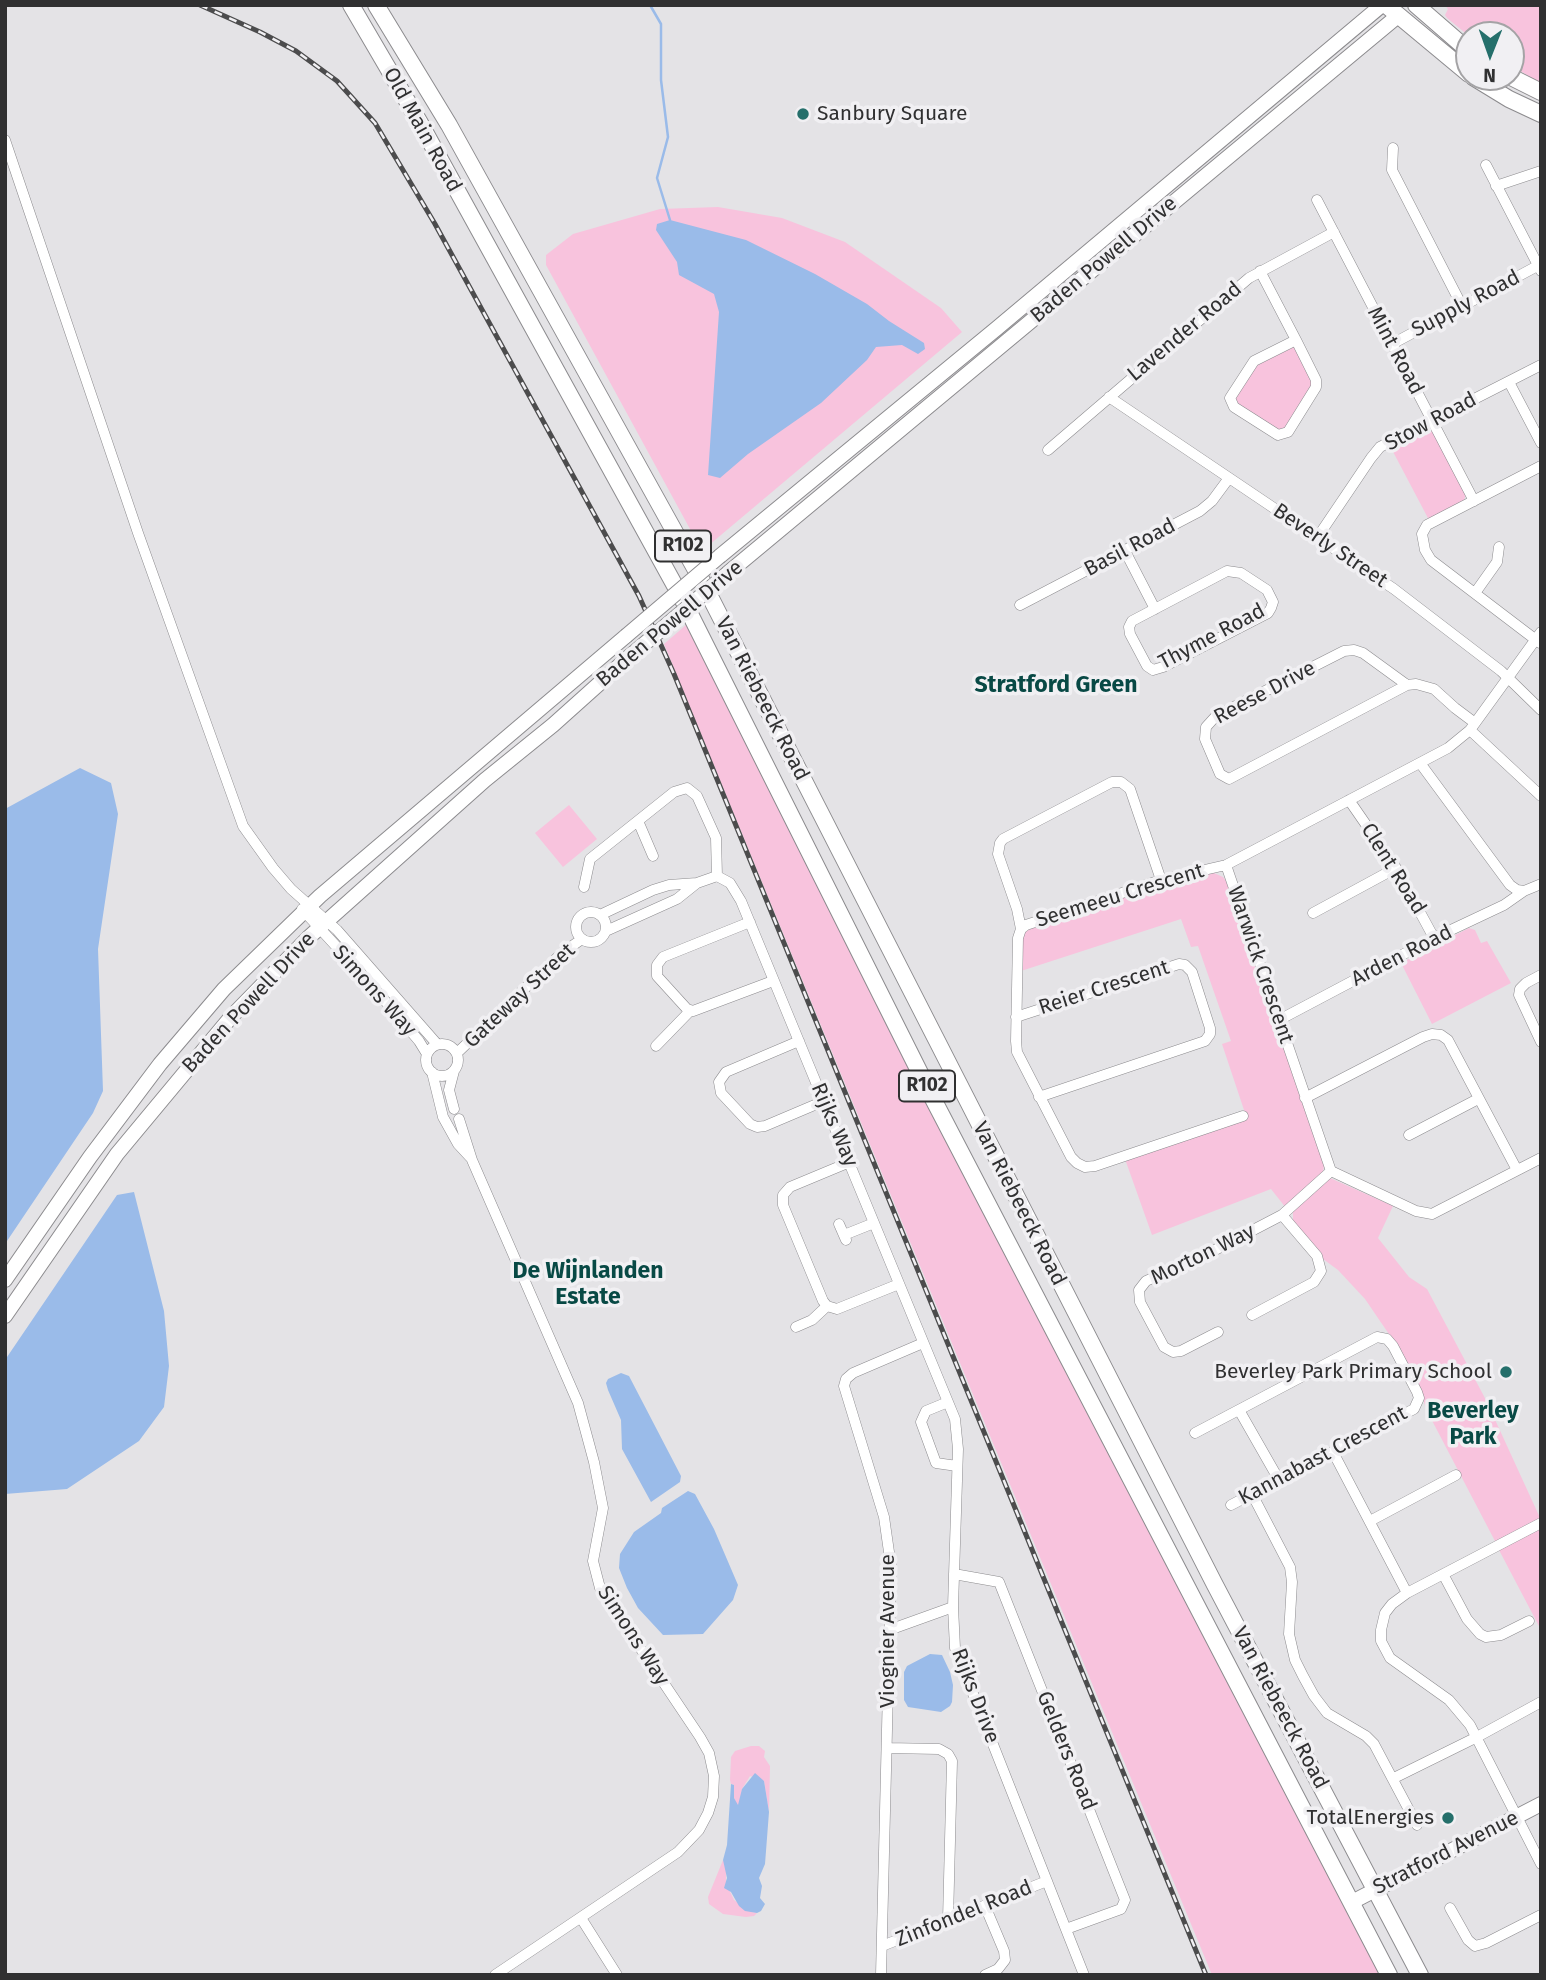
<!DOCTYPE html>
<html>
<head>
<meta charset="utf-8">
<style>
	body { margin:0 }
	#map { position:relative; width:1546px; height:1980px; overflow:hidden; background:#e4e3e6; font-family:"Fira Sans",sans-serif }
	canvas { display:block }
	.frame { position:absolute; inset:0; border:7px solid #303031; pointer-events:none }
	.north { position:absolute; left:1455px; top:21px; width:70px; height:70px; box-sizing:border-box; background:#f1f0f3; border:2px solid #a4a3a5; border-radius:50%; rotate:181deg; font-size:19px; font-weight:700; line-height:28px; text-align:center; color:#303031 }
	.north::after { content:''; display:block; margin:auto; width:24px; height:32px; background:#256f6b; clip-path:polygon(50% 0,100% 100%,50% 72%,0 100%) }
</style>
</head>
<body>
<div id="map">
<canvas width="1546" height="1980"></canvas>
<div class="frame"></div>
<div class="north">N</div>
</div>
<script>
const ctx = document.querySelector('canvas').getContext('2d');
ctx.lineJoin = 'round';
function fill(path, color) { ctx.fillStyle = color; ctx.fill(path, 'evenodd'); }
const shape = rows => new Path2D(rows.map(r => 'M' + r).join(''));
function trace(path, color, width, dash) { ctx.strokeStyle = color; ctx.lineWidth = width; ctx.lineCap = dash ? 'butt' : 'round'; ctx.setLineDash(dash || []); ctx.stroke(path); }
function write(font, color, halo, rows, align = 'center') {
  ctx.font = font + ' "Fira Sans",sans-serif'; ctx.lineWidth = 7; ctx.setLineDash([]); ctx.textBaseline = 'middle'; ctx.strokeStyle = halo; ctx.fillStyle = color; for (const [text, x, y, turn = 0] of rows) {
    ctx.save(); ctx.translate(x, y); ctx.rotate((+turn || 0) * Math.PI / 180); ctx.textAlign = isNaN(turn) ? turn : align; if (halo) ctx.strokeText(text, 0, 0); ctx.fillText(text, 0, 0); ctx.restore();
  }
}
const green = shape([
	[1445,5,1541,5,1541,84,1511,65,1511,35,1469,36,1447,18,1445,15,1448,9],
	[718,207,782,218,845,242,941,308,962,332,702,551,546,265,546,255,573,234,660,209],
	[1291,346,1295,348,1313,385,1285,429,1281,432,1236,404,1234,396,1256,365],
	[1427,428,1432,431,1466,495,1463,502,1429,520,1390,446],
	[686,625,1382,1975,1212,1975,664,644],
	[569,805,597,839,563,867,535,833],
	[1214,873,1223,877,1226,881,1324,1166,1322,1176,1286,1208,1271,1189,1152,1235,1125,1159,1247,1119,1222,1044,1231,1041,1198,946,1191,947,1181,919,1021,971,1022,941,1024,933,1030,928,1179,880],
	[1469,928,1475,930,1481,943,1487,941,1511,983,1432,1024,1401,963],
	[1330,1178,1393,1206,1378,1238,1409,1277,1427,1289,1486,1400,1541,1520,1496,1543,1426,1409,1421,1391,1395,1343,1365,1299,1338,1270,1323,1259,1293,1222,1293,1211],
	[1541,1528,1541,1630,1499,1550],
	[751,1746,759,1746,765,1751,764,1757,770,1766,769,1812,764,1781,750,1776,742,1789,739,1805,737,1805,734,1798,734,1785,731,1784,730,1780,731,1757,735,1751],
	[723,1860,726,1865,726,1883,734,1900,752,1912,757,1913,754,1916,746,1917,723,1914,709,1904,708,1897]
]);
const water = shape([
	[670,220,746,240,815,274,867,304,889,321,924,343,925,349,918,354,902,345,876,347,867,360,821,403,748,454,720,478,708,475,719,312,714,294,679,275,677,262,656,230,657,224],
	[80,768,111,783,118,814,98,949,103,1091,93,1113,5,1244,5,809],
	[134,1192,164,1311,169,1366,164,1407,139,1441,67,1489,5,1494,5,1360,117,1195],
	[621,1373,629,1376,681,1476,680,1482,651,1502,622,1449,621,1420,608,1390,606,1383,608,1379],
	[688,1491,695,1494,714,1529,738,1585,733,1600,703,1634,663,1635,638,1608,627,1588,619,1568,620,1554,634,1532,661,1513,662,1508],
	[930,1654,942,1655,950,1672,953,1685,952,1702,950,1706,941,1712,908,1707,904,1700,904,1672,907,1666],
	[755,1773,764,1781,769,1812,765,1864,759,1878,762,1886,760,1898,765,1904,761,1911,757,1913,745,1911,739,1906,731,1892,724,1888,727,1878,723,1860,727,1845,731,1784,734,1785,734,1798,738,1805,742,1789]
]);
const stream = shape([
	[650,5,661,24,661,80,668,137,657,178,670,220]
]);
const street = shape([
	[5,140,138,533,243,826,273,868,291,889,337,930,437,1044],
	[1393,148,1392,170,1462,306],
	[1486,165,1541,271],
	[1496,186,1541,171],
	[1317,200,1474,501],
	[1260,271,1296,340],
	[1296,340,1316,380,1316,387,1288,432,1278,435,1234,407,1230,398,1254,361,1296,340],
	[1392,344,1541,264],
	[1509,382,1541,443],
	[1109,397,1394,589,1501,671,1541,710],
	[1048,450,1249,278,1334,232],
	[1317,538,1371,458,1380,447,1541,365],
	[1125,551,1155,609],
	[1227,571,1241,573,1267,590,1273,602,1271,608,1268,613,1163,667,1153,670,1147,666,1130,634,1129,627,1132,621,1227,571],
	[1475,593,1497,562,1499,547],
	[1020,605,1200,511,1212,501,1229,478],
	[1540,643,1431,560,1425,550,1422,534,1427,525,1541,466],
	[1407,685,1363,653,1354,650,1344,651,1216,716,1206,727,1205,739,1220,774,1229,779,1407,685,1416,684,1434,689,1455,708,1475,723],
	[1470,730,1541,796],
	[1420,763,1510,885,1517,890,1524,891,1541,884],
	[1349,800,1396,868,1434,938],
	[638,821,653,856],
	[1226,865,1331,1171,1416,1211,1432,1214,1541,1158],
	[717,876,730,883,741,901,955,1419,958,1449,953,1607,955,1648,1084,1975],
	[584,887,590,859,674,792,687,788,697,796,716,838,717,876],
	[302,909,369,982,419,1041,427,1054],
	'576 927a15 15 0 1 1 30 0a15 15 0 1 1-30 0Z',
	[1313,913,1396,868],
	[600,915,653,890,669,885,697,883,717,876],
	[750,922,663,957,657,965,657,976,687,1009,693,1011,773,981],
	[1021,929,1017,909,998,854,1000,843,1003,839,1112,782,1121,782,1130,789,1161,880],
	[606,931,677,899,697,883],
	[1541,975,1526,983,1520,989,1519,995,1541,1042],
	[1016,1017,1179,964,1185,965,1192,972,1210,1028,1210,1034,1205,1041,1039,1097],
	[1279,1020,1434,938,1504,905,1524,891],
	[799,1041,726,1072,719,1082,721,1093,750,1124,757,1127,765,1126,824,1101],
	'426 1060a16 16 0 1 1 32 0a16 16 0 1 1-32 0Z',
	[656,1046,690,1011],
	[457,1053,562,953,582,939],
	[454,1071,449,1090,454,1109],
	[432,1072,443,1117,458,1144,470,1157],
	[1305,1098,1423,1037,1432,1034,1441,1035,1448,1040,1517,1170],
	[1243,1116,1095,1166,1085,1167,1077,1163,1071,1157,1017,1052,1016,1041,1018,938,1021,929,1026,925,1161,880,1226,865,1448,748,1470,730,1541,632],
	[459,1119,472,1160,578,1403,594,1462,603,1508,593,1561,600,1588,700,1737,709,1753,714,1776,713,1797,708,1813,699,1830,678,1852,495,1975],
	[1409,1135,1478,1099],
	[850,1162,790,1187,783,1195,783,1205,823,1301,827,1306,837,1309,899,1284],
	[839,1224,846,1240],
	[844,1235,874,1223],
	[1252,1315,1314,1282,1321,1271,1317,1256,1282,1215],
	[796,1327,812,1320,827,1306],
	[1218,1332,1181,1351,1173,1352,1164,1347,1140,1302,1139,1290,1146,1281,1213,1251,1282,1215,1331,1171],
	[948,1402,926,1411,921,1422,936,1463,957,1466],
	[1239,1410,1279,1480],
	[1195,1433,1377,1337,1387,1339,1393,1346,1417,1392,1419,1398,1414,1409,1231,1505],
	[1333,1452,1407,1593],
	[1252,1494,1290,1567,1292,1582,1289,1634,1295,1660,1303,1676,1314,1696,1327,1713,1366,1736,1374,1744,1417,1825],
	[1370,1521,1456,1475],
	[1541,1523,1407,1593,1392,1604,1385,1613,1381,1630,1381,1641,1390,1658,1449,1700,1470,1725,1541,1864],
	[954,1574,999,1582,1125,1900,1121,1909,1066,1929],
	[1443,1574,1467,1619,1480,1634,1486,1637,1501,1635,1529,1621],
	[889,1630,953,1607],
	[887,1748,939,1749,948,1754,952,1761,948,1920],
	[1394,1778,1477,1737,1541,1702],
	[1450,1908,1468,1940,1475,1946,1486,1943,1541,1915],
	[581,1918,617,1975],
	[882,1946,1047,1881],
	[881,1975,891,1566,884,1517,844,1386,846,1379,853,1373,923,1343],
	[985,1975,998,1969,1005,1960,1004,1951,985,1906]
]);
const secondary = shape([
	[720,556,996,329,1382,5],
	[728,573,1399,15],
	[5,1280,90,1157,160,1064,224,989,320,896,626,636],
	[5,1316,117,1154,231,1017,308,938,485,780,553,725,630,656],
	[1352,1902,1541,1804]
]);
const primary = shape([
	[351,5,420,123,685,604,930,1093,1389,1975],
	[376,5,449,125,702,581,1215,1585,1420,1975],
	[1386,5,1469,74],
	[1416,5,1469,51],
	[1473,77,1509,99,1541,114],
	[1511,77,1541,92]
]);
const rail = shape([
	[200,5,260,32,296,51,337,81,375,123,435,224,639,596,674,674,1206,1975]
]);
const secondaryBridge = shape([
	[626,636,720,556],
	[630,656,728,573]
]);
const markers = [
	[803,114,7,"#256f6b"],
	[1506,1372,7,"#256f6b"],
	[1448,1818,7,"#256f6b"]
];
const shields = [
	[683,546,56],
	[927,1086,56]
];
const shieldNames = [
	["R102",683,546],
	["R102",927,1086]
];
const poiNames = [
	["Sanbury Square",817,114,"left"],
	["Beverley Park Primary School",1492,1372],
	["TotalEnergies",1434,1818]
];
const streetNames = [
	["Old Main Road",422,130,61],
	["Baden Powell Drive",1104,260,-40],
	["Supply Road",1466,304,-28],
	["Lavender Road",1185,332,-40],
	["Mint Road",1395,351,62],
	["Stow Road",1431,422,-28],
	["Beverly Street",1330,546,34],
	["Basil Road",1130,548,-28],
	["Baden Powell Drive",670,624,-40],
	["Thyme Road",1212,637,-28],
	["Reese Drive",1265,693,-28],
	["Van Riebeeck Road",762,699,63],
	["Clent Road",1393,869,58],
	["Seemeeu Crescent",1120,896,-17],
	["Arden Road",1402,956,-27],
	["Warwick Crescent",1260,965,71],
	["Reier Crescent",1104,988,-18],
	["Simons Way",374,991,48],
	["Gateway Street",520,996,-43],
	["Baden Powell Drive",249,1003,-47],
	["Rijks Way",834,1125,67],
	["Van Riebeeck Road",1019,1204,63],
	["Morton Way",1203,1255,-26],
	["Kannabast Crescent",1323,1456,-28],
	["Viognier Avenue",888,1631,-90],
	["Simons Way",633,1636,57],
	["Rijks Drive",975,1696,69],
	["Van Riebeeck Road",1280,1708,62],
	["Gelders Road",1066,1751,68],
	["Stratford Avenue",1446,1853,-27],
	["Zinfondel Road",964,1914,-22]
];
const neighbourhoodNames = [
	["Stratford Green",1056,686],
	["De Wijnlanden",588,1272],
	["Estate",588,1298],
	["Beverley",1473,1412],
	["Park",1473,1438]
];
fill(green, '#f8c3dd');
fill(water, '#9abbe9');
trace(stream, '#9abbe9', 2.5);
trace(street, '#8c8b8e', 11);
trace(secondary, '#8c8b8e', 16);
trace(primary, '#8c8b8e', 18);
trace(street, '#fff', 10);
trace(secondary, '#fff', 14);
trace(primary, '#fff', 16);
trace(rail, '#4c4c4d', 5);
trace(rail, '#f1f0f3', 2.5, [8]);
trace(secondaryBridge, '#8c8b8e', 16, []);
trace(secondaryBridge, '#fff', 14);
for (const [x, y, r, color] of markers) { const dot = new Path2D(); dot.arc(x, y, r, 0, 2 * Math.PI); ctx.fillStyle = color; ctx.fill(dot); trace(dot, '#f1f0f3', 2.5); }
for (const [x, y, w] of shields) { const box = new Path2D(); box.roundRect(x - w / 2, y - 15.5, w, 31, 5); ctx.fillStyle = '#f1f0f3'; ctx.fill(box); trace(box, '#303031', 2); }
write('bold 19px', '#303031', null, shieldNames);
write('21px', '#303031', '#f1f0f3', poiNames, 'right');
write('21px', '#303031', '#f1f0f3', streetNames);
write('bold 23px', '#084945', '#f1f0f3', neighbourhoodNames);
</script>
</body>
</html>
